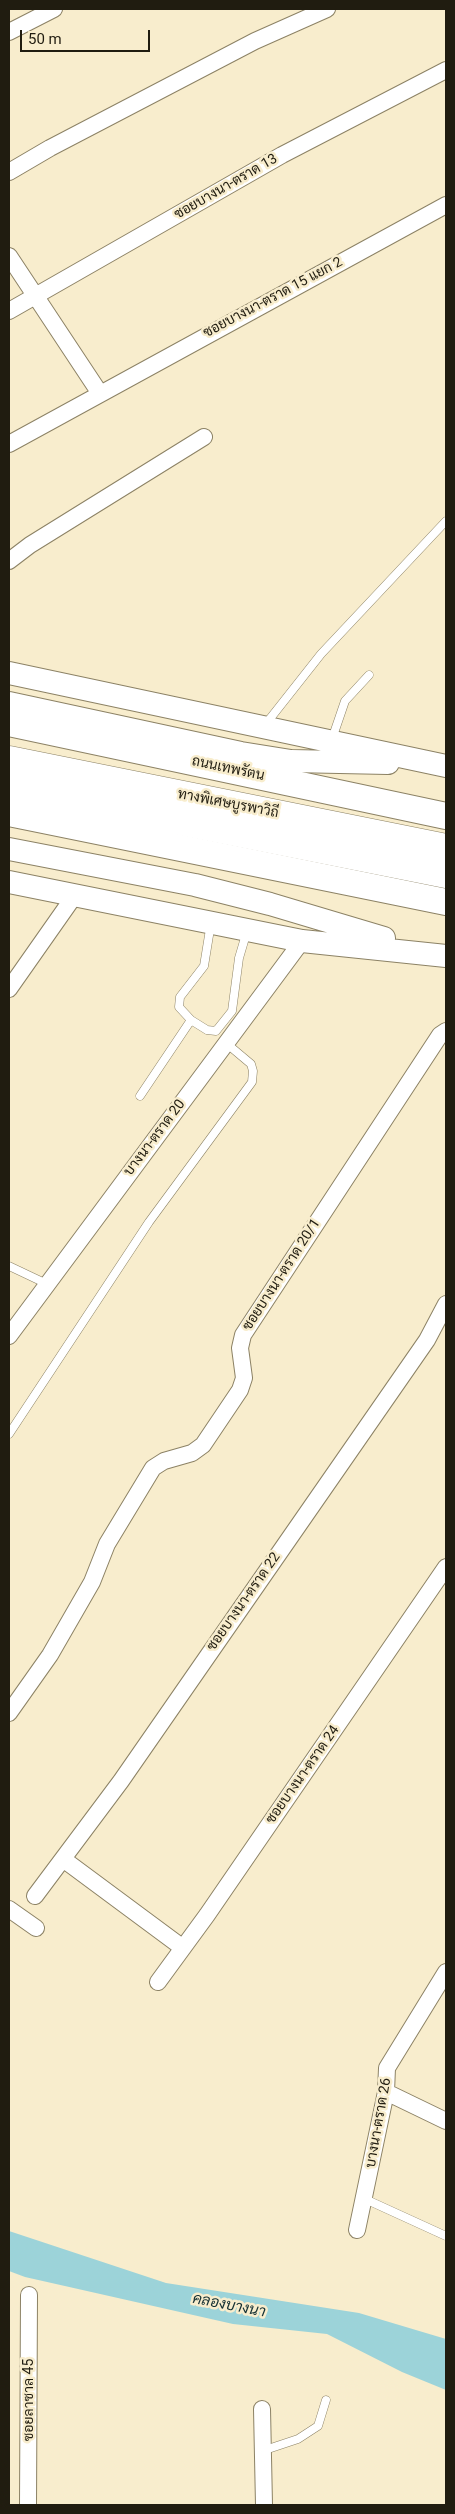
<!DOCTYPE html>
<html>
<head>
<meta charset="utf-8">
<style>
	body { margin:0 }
	#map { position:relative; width:455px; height:2514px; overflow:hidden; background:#f8edcd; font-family:Roboto,sans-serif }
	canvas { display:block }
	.frame { position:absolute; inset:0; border:10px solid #201c10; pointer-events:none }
	.scale { position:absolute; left:20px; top:30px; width:130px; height:22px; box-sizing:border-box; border:2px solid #201c10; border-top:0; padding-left:6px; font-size:15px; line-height:18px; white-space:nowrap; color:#201c10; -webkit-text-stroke:4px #f8edcd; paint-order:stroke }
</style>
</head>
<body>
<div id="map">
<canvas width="455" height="2514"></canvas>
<div class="frame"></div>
<div class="scale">50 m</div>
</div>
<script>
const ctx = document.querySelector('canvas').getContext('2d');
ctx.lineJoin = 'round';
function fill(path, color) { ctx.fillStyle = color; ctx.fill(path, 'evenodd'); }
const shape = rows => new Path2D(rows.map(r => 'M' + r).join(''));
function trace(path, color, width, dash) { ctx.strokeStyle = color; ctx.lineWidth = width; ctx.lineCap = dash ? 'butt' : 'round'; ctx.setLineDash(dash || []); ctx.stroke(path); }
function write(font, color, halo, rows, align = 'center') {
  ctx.font = font + ' Roboto,Sarabun,sans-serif'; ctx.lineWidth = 5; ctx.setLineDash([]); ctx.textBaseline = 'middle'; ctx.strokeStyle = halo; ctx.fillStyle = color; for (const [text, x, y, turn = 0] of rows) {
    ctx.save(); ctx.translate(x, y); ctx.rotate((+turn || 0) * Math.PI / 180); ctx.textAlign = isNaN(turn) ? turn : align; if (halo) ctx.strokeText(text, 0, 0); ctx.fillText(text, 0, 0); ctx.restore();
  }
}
const water = shape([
	[9,2231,166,2283,359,2313,446,2339,446,2390,402,2372,327,2334,233,2324,25,2277,9,2271]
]);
const service = shape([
	[265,725,321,654,446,521],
	[332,739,345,701,369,675],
	[191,1020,207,1030,216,1031,232,1011,239,958,247,931],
	[140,1096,191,1020,179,1007,180,997,204,966,211,923],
	[9,1266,47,1284],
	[9,1434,149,1222,252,1082,253,1071,251,1064,226,1043],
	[365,2199,446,2236],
	[262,2451,298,2439,318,2426,326,2400]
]);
const minor = shape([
	[9,32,54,9],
	[9,172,50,148,255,41,327,9],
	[9,256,99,392],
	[9,311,282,155,446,70],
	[9,444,446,205],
	[9,561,30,545,204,437],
	[9,989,75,895],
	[9,1336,302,941],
	[9,1713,50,1655,92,1582,107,1544,153,1468,164,1461,192,1453,203,1445,240,1390,244,1378,240,1348,243,1335,440,1035,446,1031],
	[63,1859,183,1948],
	[35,1896,121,1781,427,1340,446,1304],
	[9,1909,36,1928],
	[158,1982,207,1915,446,1567],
	[386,2092,446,2121],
	[357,2230,386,2092,387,2068,446,1972],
	[262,2409,264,2505],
	[28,2505,29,2295]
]);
const secondary = shape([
	[9,673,446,766],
	[9,703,241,753,291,761,388,763],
	[9,849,195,885,270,904,384,938],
	[9,882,302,941,446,956]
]);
const trunk = shape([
	[9,723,446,816],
	[9,813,446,902]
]);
const motorway = shape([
	[9,760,446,848],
	[9,787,446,874]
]);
const streetNames = [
	["ซอยบางนา-ตราด 13",226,187,-30],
	["ซอยบางนา-ตราด 15 แยก 2",273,298,-28],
	["ถนนเทพรัตน",228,769,12],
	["ทางพิเศษบูรพาวิถี",228,804,11],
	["บางนา-ตราด 20",155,1138,-53],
	["ซอยบางนา-ตราด 20/1",282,1275,-57],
	["ซอยบางนา-ตราด 22",244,1602,-55],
	["ซอยบางนา-ตราด 24",303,1775,-55],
	["บางนา-ตราด 26",379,2123,-80],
	["ซอยลาซาล 45",29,2400,-90]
];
const waterNames = [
	["คลองบางนา",229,2306,11]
];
fill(water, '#9cd3d9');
trace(service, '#8c8265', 9);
trace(minor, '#8c8265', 18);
trace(secondary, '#8c8265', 24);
trace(trunk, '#8c8265', 28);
trace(motorway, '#8c8265', 29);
trace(service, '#fff', 8);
trace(minor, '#fff', 16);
trace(secondary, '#fff', 22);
trace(trunk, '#fff', 26);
trace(motorway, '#fff', 28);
write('14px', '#201c10', '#f8edcd', streetNames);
write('italic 15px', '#143033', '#f8edcd', waterNames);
</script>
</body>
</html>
